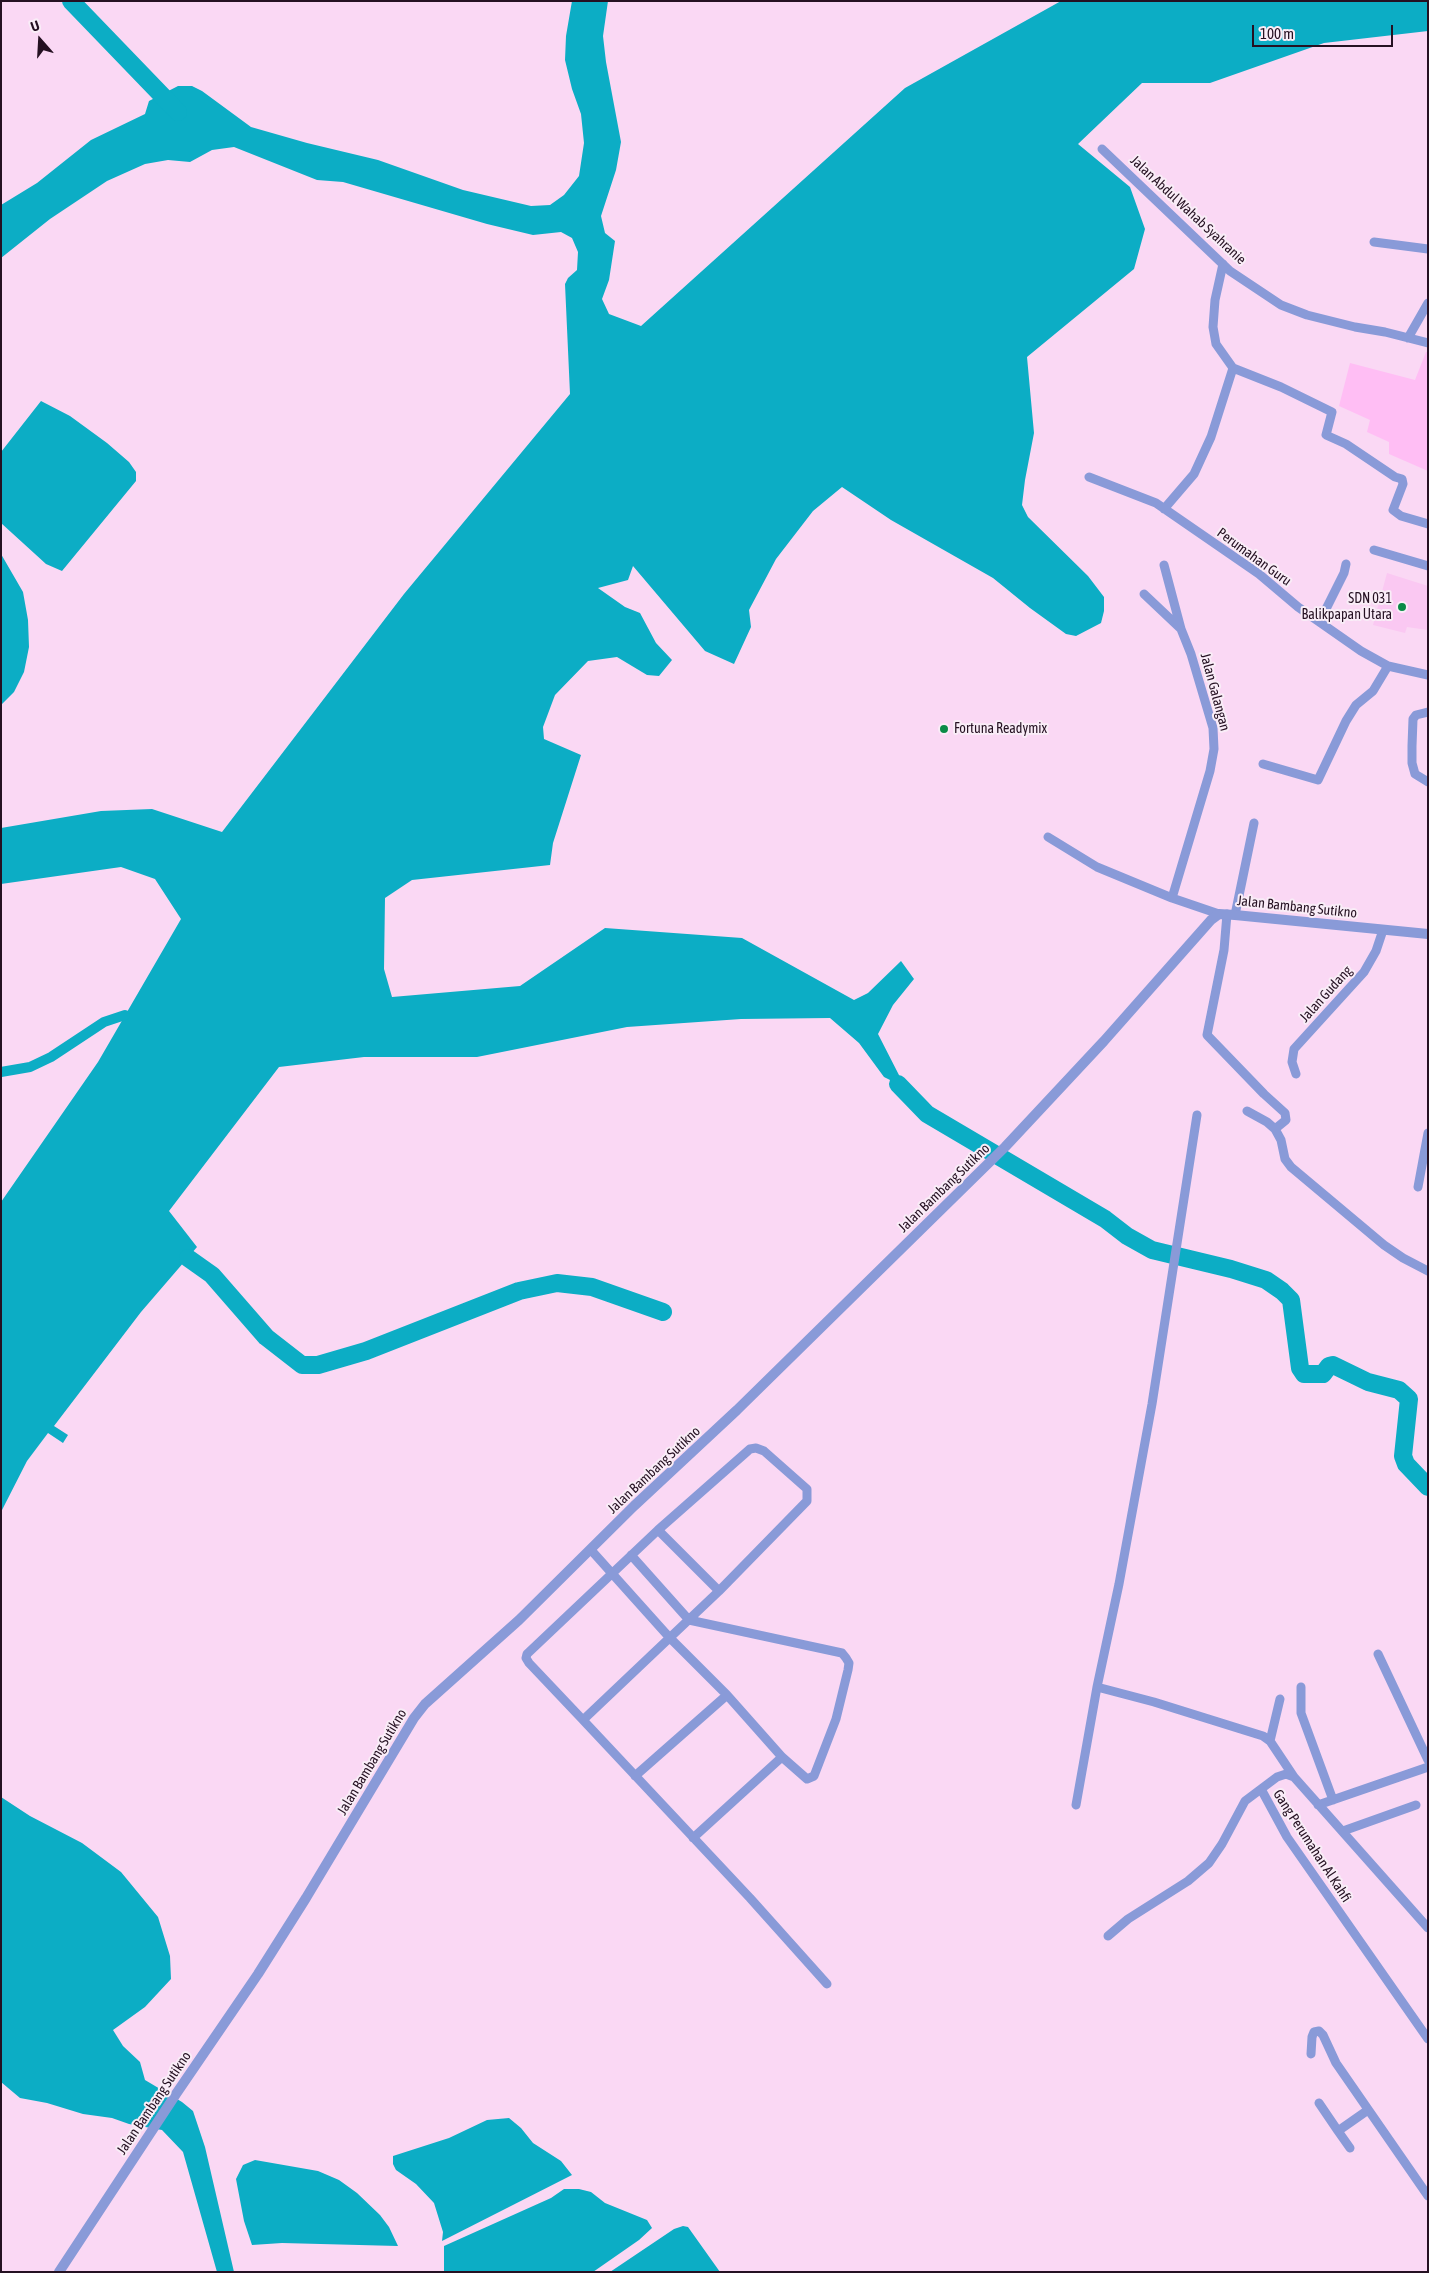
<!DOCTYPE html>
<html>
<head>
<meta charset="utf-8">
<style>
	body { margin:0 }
	#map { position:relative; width:1429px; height:2273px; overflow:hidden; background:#fad8f4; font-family:"Asap Condensed",sans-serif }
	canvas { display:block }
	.frame { position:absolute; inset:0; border:2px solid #251122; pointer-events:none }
	.north { position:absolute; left:15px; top:15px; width:50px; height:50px; -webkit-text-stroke:4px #f9edf7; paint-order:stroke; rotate:341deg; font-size:14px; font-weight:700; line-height:20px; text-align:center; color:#251122 }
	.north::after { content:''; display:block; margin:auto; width:18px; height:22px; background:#251122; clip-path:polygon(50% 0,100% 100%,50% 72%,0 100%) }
	.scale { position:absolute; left:1252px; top:25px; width:141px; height:22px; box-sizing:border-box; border:2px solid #251122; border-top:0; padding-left:6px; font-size:15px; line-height:18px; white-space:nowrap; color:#251122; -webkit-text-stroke:4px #f9edf7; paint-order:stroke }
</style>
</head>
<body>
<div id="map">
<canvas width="1429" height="2273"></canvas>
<div class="frame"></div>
<div class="north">U</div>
<div class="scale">100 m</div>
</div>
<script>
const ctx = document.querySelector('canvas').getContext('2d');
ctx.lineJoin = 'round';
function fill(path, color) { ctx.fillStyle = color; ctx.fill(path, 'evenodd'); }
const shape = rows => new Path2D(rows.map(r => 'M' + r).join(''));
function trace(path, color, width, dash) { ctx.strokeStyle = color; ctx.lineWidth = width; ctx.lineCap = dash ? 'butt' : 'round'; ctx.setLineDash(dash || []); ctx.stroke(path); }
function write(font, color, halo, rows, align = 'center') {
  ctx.font = font + ' "Asap Condensed",sans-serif'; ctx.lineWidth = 4; ctx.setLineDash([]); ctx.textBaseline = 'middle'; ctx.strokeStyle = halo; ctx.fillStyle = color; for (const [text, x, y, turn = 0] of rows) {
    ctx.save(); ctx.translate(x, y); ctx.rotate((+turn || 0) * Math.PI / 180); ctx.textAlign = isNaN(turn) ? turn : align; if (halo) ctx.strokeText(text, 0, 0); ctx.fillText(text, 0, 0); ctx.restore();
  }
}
const built = shape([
	[1387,573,1428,586,1428,630,1407,627,1405,633,1373,625]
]);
const green = shape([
	[1426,352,1428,352,1428,471,1389,454,1389,442,1367,432,1370,420,1339,406,1350,363,1415,380]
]);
const water = shape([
	[572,1,608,1,603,36,606,62,621,142,616,170,601,216,605,233,615,241,609,280,602,299,609,314,641,326,905,88,1061,1,1428,1,1428,31,1324,43,1210,83,1142,83,1078,144,1130,187,1145,229,1134,269,1027,357,1034,433,1025,480,1022,505,1028,517,1088,576,1104,597,1104,611,1101,623,1076,636,1066,634,1030,608,993,578,891,520,842,487,813,511,776,559,749,610,751,627,734,664,705,651,633,566,628,580,598,588,625,607,640,613,656,643,672,660,659,676,647,675,617,657,588,661,555,695,543,727,544,739,581,755,553,843,550,865,412,880,385,898,384,969,392,997,520,986,605,928,742,938,854,1000,868,993,901,961,914,979,893,1005,878,1034,901,1079,898,1084,884,1077,859,1043,830,1018,741,1019,627,1027,477,1057,364,1057,279,1067,169,1211,197,1247,141,1312,54,1426,68,1435,63,1443,48,1433,27,1461,1,1512,1,1202,98,1062,181,919,155,879,121,867,1,884,1,828,101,811,152,809,222,832,404,594,570,394,565,284,568,278,577,270,578,252,572,238,561,232,533,235,487,224,343,182,317,180,234,147,212,150,190,162,168,160,145,164,107,181,50,219,1,258,1,205,37,183,91,140,145,114,149,101,178,86,192,86,202,91,251,127,307,143,378,160,463,190,531,206,550,205,564,195,579,176,584,143,581,114,572,89,565,60,566,36],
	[41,401,70,416,107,443,129,462,136,472,136,481,62,571,46,564,1,523,1,452],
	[1,554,23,592,28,620,29,647,24,672,14,692,1,705],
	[1,1797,30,1816,82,1843,121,1872,158,1917,170,1956,171,1979,145,2007,113,2030,123,2046,140,2062,145,2080,182,2102,193,2111,205,2147,234,2272,217,2272,183,2152,162,2130,129,2124,112,2118,83,2114,47,2103,20,2098,1,2082],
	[509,2118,521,2128,533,2143,561,2161,572,2175,442,2241,443,2232,434,2203,416,2184,396,2170,393,2164,393,2156,449,2138,487,2120],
	[255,2160,318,2171,339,2180,357,2193,380,2215,389,2227,398,2246,282,2243,252,2245,244,2221,236,2179,243,2165],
	[564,2189,579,2189,591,2192,605,2203,647,2220,652,2228,639,2240,593,2272,444,2272,444,2246,551,2198],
	[683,2226,688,2227,720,2272,610,2272,674,2229]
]);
const canal = shape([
	[1,1072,30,1067,51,1057,104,1022,125,1015]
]);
const river = shape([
	[71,1,178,112],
	[898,1084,927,1114,1105,1219,1127,1236,1152,1250,1231,1269,1266,1280,1282,1291,1291,1300,1300,1368,1304,1374,1323,1374,1329,1366,1333,1365,1368,1382,1399,1390,1409,1399,1403,1456,1406,1464,1428,1487],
	[188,1258,212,1275,266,1337,302,1365,318,1365,366,1351,519,1291,557,1283,592,1287,663,1312]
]);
const minor = shape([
	[1102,149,1230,271,1281,305,1307,315,1355,327,1385,332,1428,343],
	[1374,242,1428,249],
	[1408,338,1428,303],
	[1233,368,1281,387,1332,412,1326,435,1346,444,1395,477,1402,479,1403,484,1393,510,1401,516,1428,524],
	[1089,477,1156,503,1259,574,1298,607,1361,651,1388,666,1428,675],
	[1164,509,1194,474,1211,437,1233,368,1216,344,1213,327,1215,300,1223,264],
	[1374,550,1428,566],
	[1164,565,1181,629],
	[1144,594,1181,629,1191,654,1213,728,1214,749,1210,771,1172,898],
	[1320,621,1344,573,1346,564],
	[1428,712,1416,715,1413,719,1412,746,1412,763,1415,774,1428,782],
	[1263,764,1318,780,1346,721,1356,705,1373,691,1388,666],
	[1048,837,1097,867,1172,898,1219,914],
	[1227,914,1224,950,1207,1035,1264,1094,1285,1113,1286,1120,1275,1129],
	[1235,915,1254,823],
	[1296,1074,1292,1062,1294,1049,1364,972,1376,951,1383,930],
	[1247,1111,1267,1122,1275,1129,1281,1140,1285,1159,1291,1167,1384,1245,1403,1258,1428,1271],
	[1418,1187,1428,1133],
	[756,1448,764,1451,807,1489,807,1501,719,1591,583,1720,529,1663,526,1658,527,1654,658,1530,750,1449,756,1448],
	[658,1530,719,1591],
	[591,1550,669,1637,727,1695,782,1757,807,1779,814,1776,836,1719,848,1670,849,1663,846,1658,842,1653,689,1620,631,1555],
	[1378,1654,1428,1760],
	[1097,1687,1119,1584,1152,1404,1197,1115],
	[1301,1687,1301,1713,1333,1800],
	[583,1720,750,1898,827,1984],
	[1270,1741,1280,1699],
	[635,1776,727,1695],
	[1076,1805,1097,1687,1154,1702,1263,1736,1270,1741,1294,1777],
	[1318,1805,1428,1767],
	[1343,1831,1416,1805],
	[693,1838,782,1757],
	[1428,1928,1294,1777,1286,1774,1277,1777,1261,1789,1287,1837,1428,2039],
	[1108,1936,1128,1919,1188,1881,1209,1863,1222,1844,1245,1801,1261,1789],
	[1311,2054,1312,2037,1314,2032,1319,2031,1323,2035,1336,2063,1428,2196],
	[1319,2103,1338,2131,1368,2110],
	[1338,2131,1350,2148]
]);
const tertiary = shape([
	[59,2272,176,2094,258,1974,306,1898,414,1718,425,1704,519,1620,634,1506,737,1410,1005,1147,1104,1041,1211,920,1219,914,1235,915,1428,934]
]);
const markers = [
	[1402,607,5,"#0a8b47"],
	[944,729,5,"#0a8b47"]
];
const streetNames = [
	["Jalan Abdul Wahab Syahranie",1188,210,43],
	["Perumahan Guru",1254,557,36],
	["Jalan Galangan",1215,692,75],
	["Jalan Bambang Sutikno",1297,907,6],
	["Jalan Gudang",1326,994,-48],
	["Jalan Bambang Sutikno",944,1188,-44],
	["Jalan Bambang Sutikno",654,1470,-43],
	["Jalan Bambang Sutikno",372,1762,-59],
	["Gang Perumahan Al Kahfi",1312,1846,57],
	["Jalan Bambang Sutikno",154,2103,-56]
];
const poiNames = [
	["SDN 031",1392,599],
	["Balikpapan Utara",1392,615],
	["Fortuna Readymix",954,729,"left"]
];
fill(built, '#fac8f2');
fill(green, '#ffbef4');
fill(water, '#0cadc5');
trace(canal, '#0cadc5', 10);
trace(river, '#0cadc5', 18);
trace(minor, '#899ad8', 9);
trace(tertiary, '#899ad8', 10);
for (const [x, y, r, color] of markers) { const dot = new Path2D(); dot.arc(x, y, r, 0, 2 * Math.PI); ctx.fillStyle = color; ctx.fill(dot); trace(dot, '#f9edf7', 2); }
write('14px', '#251122', '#f9edf7', streetNames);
write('14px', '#251122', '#f9edf7', poiNames, 'right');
</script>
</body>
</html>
